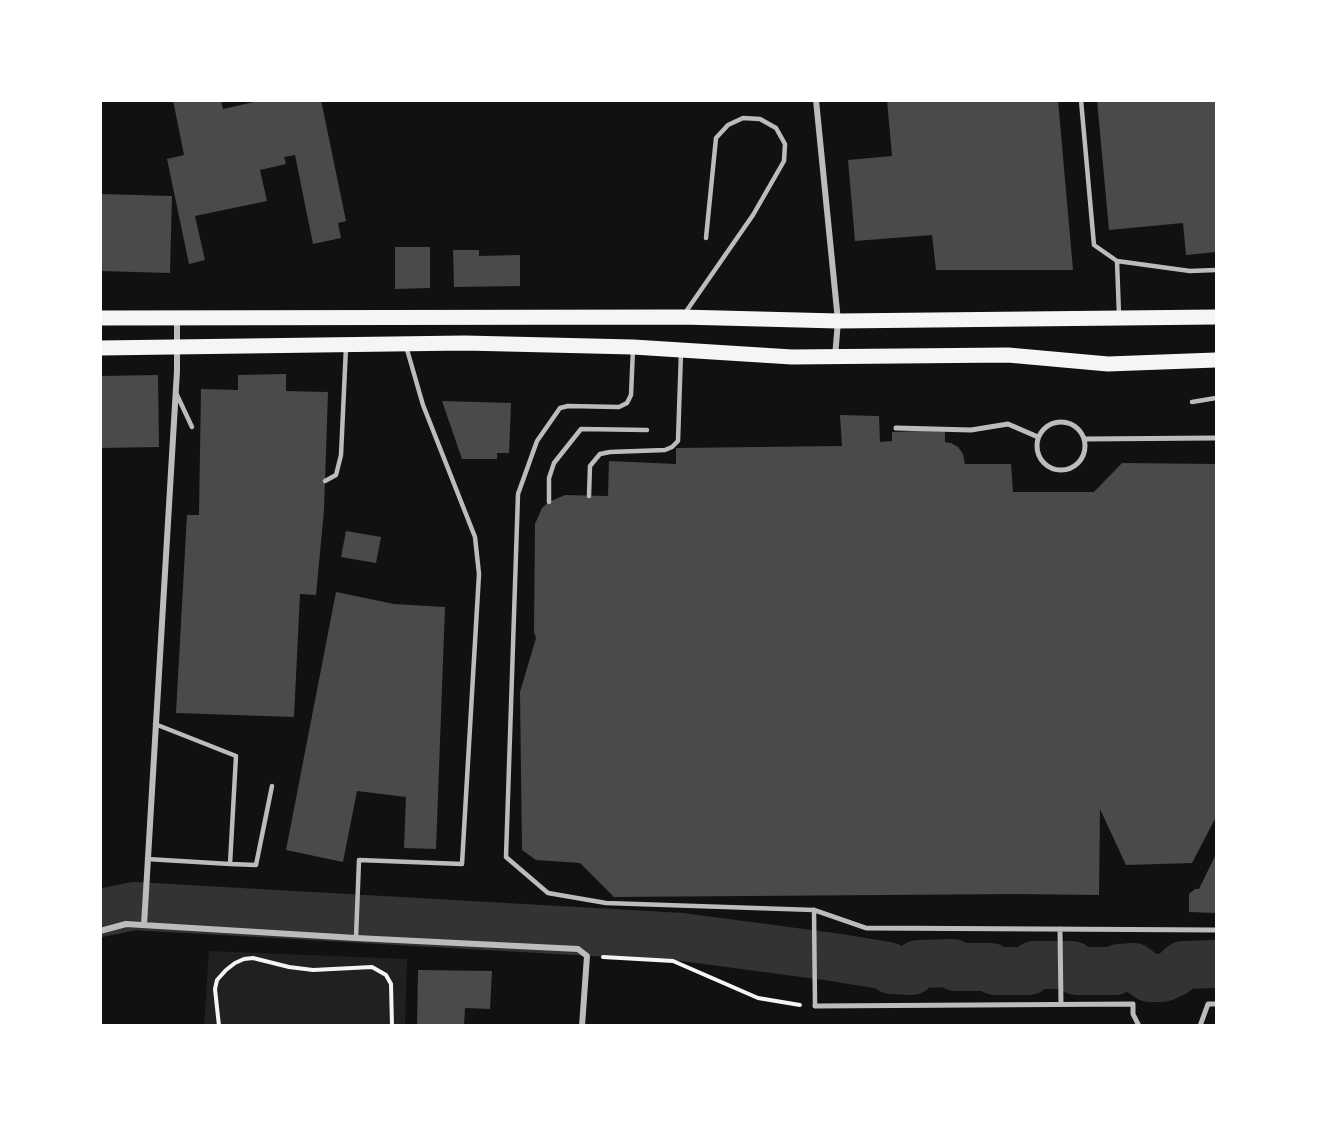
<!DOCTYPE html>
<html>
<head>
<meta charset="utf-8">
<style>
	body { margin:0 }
	#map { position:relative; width:1317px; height:1126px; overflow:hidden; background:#111; font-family:"Work Sans",sans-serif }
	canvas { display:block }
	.frame { position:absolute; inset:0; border:102px solid #fff; pointer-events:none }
</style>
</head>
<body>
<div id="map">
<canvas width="1317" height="1126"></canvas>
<div class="frame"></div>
</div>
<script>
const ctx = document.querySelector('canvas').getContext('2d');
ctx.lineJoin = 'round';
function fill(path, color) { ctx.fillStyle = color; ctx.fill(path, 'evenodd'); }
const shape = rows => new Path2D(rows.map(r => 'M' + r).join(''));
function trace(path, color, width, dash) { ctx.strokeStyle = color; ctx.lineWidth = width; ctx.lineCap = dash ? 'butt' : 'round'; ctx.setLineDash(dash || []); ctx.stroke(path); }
const green = shape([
	[209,951,407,959,405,1025,204,1026]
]);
const river = shape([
	[100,913,134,906,682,937,833,957,888,966,891,970,912,971,918,964,953,963,956,967,991,967,995,971,1029,971,1034,965,1072,965,1076,971,1115,971,1119,968,1134,967,1149,978,1163,978,1174,973,1183,965,1216,964]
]);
const building = shape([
	[173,100,221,100,223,109,263,100,321,100,346,221,338,223,341,238,313,244,295,155,284,157,286,164,260,170,267,201,195,216,205,260,189,264,167,159,184,155],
	[887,100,1058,100,1073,270,936,270,932,235,855,241,848,160,892,156],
	[1097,100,1216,100,1216,252,1186,255,1183,223,1109,230],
	[100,194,172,196,170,273,100,271],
	[395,247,430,247,430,288,395,289],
	[453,250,479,250,479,256,520,255,520,286,454,287],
	[286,374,286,391,328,392,324,510,316,595,300,594,294,717,176,713,187,515,199,515,201,389,238,390,238,375],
	[158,375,159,447,100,448,100,376],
	[442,401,511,403,509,453,497,453,497,459,462,459],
	[840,415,879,416,880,442,892,441,892,432,945,430,945,442,951,443,958,447,963,454,965,464,1011,464,1013,492,1094,492,1122,463,1216,464,1216,817,1192,863,1126,865,1100,809,1099,895,1016,894,614,897,580,863,536,860,522,850,520,692,536,638,534,632,535,524,542,508,549,502,565,495,608,496,609,461,676,464,676,448,842,446],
	[346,531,381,537,376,563,341,557],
	[336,592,394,604,445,607,436,849,404,848,406,797,357,791,343,862,286,850],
	[1216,854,1216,913,1189,912,1189,894,1195,889,1199,889],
	[418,970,492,971,490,1009,465,1008,464,1026,417,1026]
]);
const path = shape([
	[603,957,673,961,758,998,800,1005],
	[219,1026,215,989,217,980,226,970,235,963,244,959,253,958,289,967,313,970,372,967,386,975,391,984,392,1026]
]);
const service = shape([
	[1081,100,1094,245,1117,261,1190,271,1216,270],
	[1117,261,1119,315],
	[685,313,753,215,784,161,785,144,776,128,760,119,743,118,728,125,716,138,706,238],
	[633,349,631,395,627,403,619,407,568,406,560,408,537,441,518,494,506,857,548,893,606,903,814,910,815,1006],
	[177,395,192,427],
	[1192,402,1216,398],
	[325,481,336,475,341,455,346,347],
	[589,496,590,466,600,454,610,452,665,450,672,447,678,441,681,352],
	[549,502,549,478,554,463,581,429,647,430],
	[147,859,230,864,236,756,155,724],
	[230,864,256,865,272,786],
	[356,938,359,860,462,864,479,574,475,537,423,405,406,346]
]);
const pedestrian = shape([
	'1037 446a24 24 0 1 1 48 0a24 24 0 1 1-48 0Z',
	[896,428,971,430,1008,424,1038,437],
	[1084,439,1216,438],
	[814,910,866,928,1216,930],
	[1060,929,1061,1004],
	[815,1006,1133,1004,1133,1014,1139,1026],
	[1200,1026,1208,1004,1216,1004]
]);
const minor = shape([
	[816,100,838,321,835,357],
	[144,925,177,371,177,318],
	[100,931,126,924,356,938,578,949,587,956,582,1026]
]);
const primary = shape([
	[100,318,681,317,838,321,1216,317],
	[100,348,465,343,633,347,792,357,1008,355,1108,364,1216,360]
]);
fill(green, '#202020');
trace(river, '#333', 48);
fill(building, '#4a4a4a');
trace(path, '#f5f5f5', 4);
trace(service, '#bcbcbc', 4.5);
trace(pedestrian, '#bcbcbc', 5);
trace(minor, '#bcbcbc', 6);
trace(primary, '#f5f5f5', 15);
</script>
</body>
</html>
